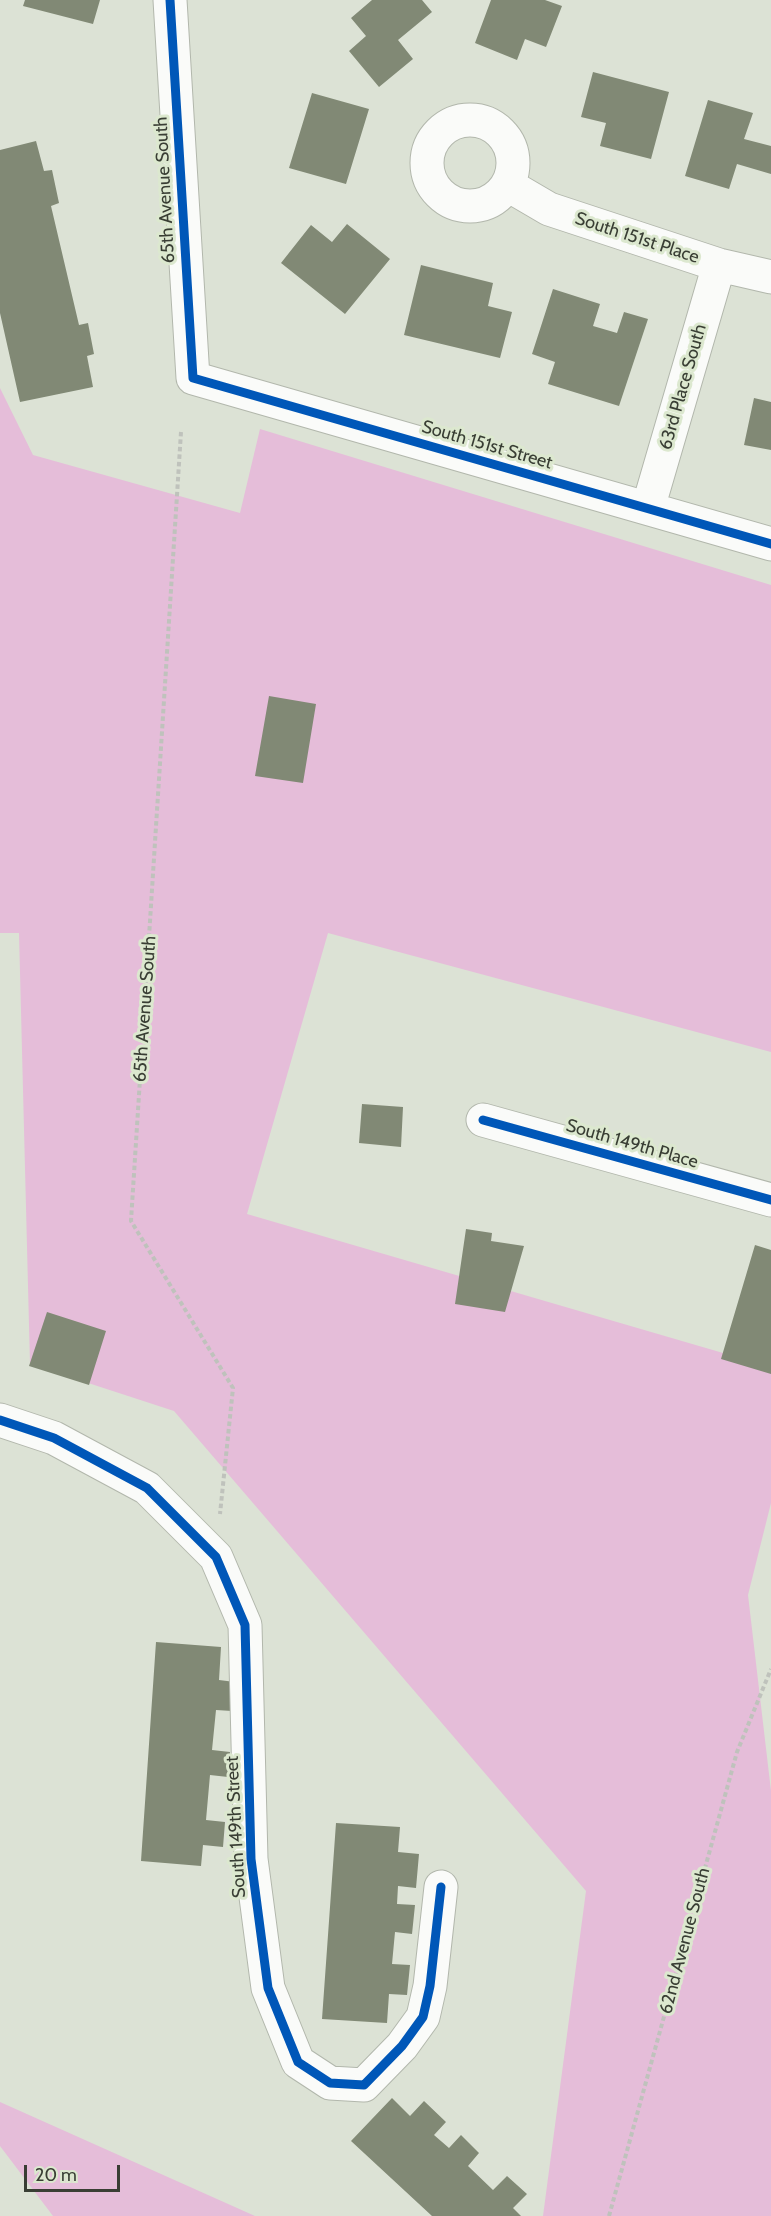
<!DOCTYPE html>
<html>
<head>
<meta charset="utf-8">
<style>
	body { margin:0 }
	#map { position:relative; width:771px; height:2216px; overflow:hidden; background:#dce2d5; font-family:Cabin,sans-serif }
	canvas { display:block }
	.scale { position:absolute; left:24px; top:2165px; width:96px; height:27px; box-sizing:border-box; border:3px solid #393e34; border-top:0; padding-left:8px; font-size:18px; line-height:21px; white-space:nowrap; color:#393e34; -webkit-text-stroke:4px #dce8cf; paint-order:stroke }
</style>
</head>
<body>
<div id="map">
<canvas width="771" height="2216"></canvas>
<div class="scale">20 m</div>
</div>
<script>
const ctx = document.querySelector('canvas').getContext('2d');
ctx.lineJoin = 'round';
function fill(path, color) { ctx.fillStyle = color; ctx.fill(path, 'evenodd'); }
const shape = rows => new Path2D(rows.map(r => 'M' + r).join(''));
function trace(path, color, width, dash) { ctx.strokeStyle = color; ctx.lineWidth = width; ctx.lineCap = dash ? 'butt' : 'round'; ctx.setLineDash(dash || []); ctx.stroke(path); }
function write(font, color, halo, rows, align = 'center') {
  ctx.font = font + ' Cabin,sans-serif'; ctx.lineWidth = 6; ctx.setLineDash([]); ctx.textBaseline = 'middle'; ctx.strokeStyle = halo; ctx.fillStyle = color; for (const [text, x, y, turn = 0] of rows) {
    ctx.save(); ctx.translate(x, y); ctx.rotate((+turn || 0) * Math.PI / 180); ctx.textAlign = isNaN(turn) ? turn : align; if (halo) ctx.strokeText(text, 0, 0); ctx.fillText(text, 0, 0); ctx.restore();
  }
}
const green = shape([
	[0,388,33,455,240,513,260,429,771,585,771,1052,328,933,247,1214,771,1367,771,1503,748,1595,771,1791,771,2216,543,2216,586,1891,174,1411,30,1364,19,933,0,933],
	[0,2102,255,2216,53,2216,0,2146]
]);
const building = shape([
	[25,0,100,0,93,24,23,6],
	[372,0,422,0,432,12,398,40,413,59,379,87,349,51,366,36,351,18],
	[491,0,545,0,562,6,546,47,525,39,517,60,475,43],
	[593,72,669,92,651,159,600,146,606,123,581,117],
	[312,93,369,109,346,184,289,168],
	[708,100,753,113,744,139,771,146,771,174,737,164,729,189,685,176],
	[36,141,44,171,52,170,59,203,51,206,79,325,88,323,94,354,87,356,93,387,20,402,0,313,0,150],
	[347,224,390,259,345,314,281,263,311,225,332,242],
	[421,265,493,283,488,306,512,312,500,358,404,335],
	[553,289,600,304,593,326,617,333,624,312,648,319,619,406,548,384,555,362,532,354],
	[754,398,771,402,771,450,744,445],
	[269,696,316,704,303,783,255,776],
	[362,1104,403,1107,401,1147,359,1143],
	[466,1229,492,1233,491,1241,524,1246,505,1312,455,1304],
	[755,1245,771,1250,771,1374,721,1359],
	[47,1312,106,1331,89,1385,29,1366],
	[156,1642,221,1647,219,1680,235,1682,232,1711,216,1710,212,1750,230,1752,228,1777,210,1775,206,1820,225,1822,223,1847,203,1845,201,1866,141,1861],
	[336,1823,400,1827,398,1852,419,1854,416,1888,398,1886,397,1904,415,1905,412,1934,395,1932,392,1964,410,1965,407,1995,389,1994,387,2023,322,2019],
	[392,2098,410,2116,424,2101,446,2122,434,2135,449,2148,461,2135,479,2153,468,2166,493,2190,507,2176,527,2194,513,2208,521,2216,432,2216,351,2141]
]);
const path = shape([
	[181,432,131,1221,233,1388,220,1514],
	[609,2216,737,1752,771,1669]
]);
const minor = shape([
	[170,0,193,378,771,544],
	'427 163a43 43 0 1 1 86 0a43 43 0 1 1-86 0Z',
	[508,185,549,209,719,265,771,277],
	[648,508,719,265],
	[483,1120,771,1200],
	[0,1420,54,1438,147,1488,216,1557,245,1625,251,1859,268,1988,298,2062,330,2083,364,2085,402,2046,423,2017,430,1986,441,1887]
]);
const cycleway = shape([
	[170,0,193,378,771,544],
	[483,1120,771,1200],
	[0,1420,54,1438,147,1488,216,1557,245,1625,251,1859,268,1988,298,2062,330,2083,364,2085,402,2046,423,2017,430,1986,441,1887]
]);
const streetNames = [
	["65th Avenue South",165,190,-93],
	["South 151st Place",637,238,18],
	["63rd Place South",683,387,-74],
	["South 151st Street",487,445,16],
	["65th Avenue South",145,1009,-86],
	["South 149th Place",632,1144,16],
	["South 149th Street",236,1827,-93],
	["62nd Avenue South",685,1941,-75]
];
fill(green, '#e5bdd9');
fill(building, '#818975');
trace(minor, '#b2b7ac', 35);
trace(path, '#bfc2bc', 4, [4.5, 3]);
trace(minor, '#fafbf9', 33);
trace(cycleway, '#0057b8', 9);
write('18px', '#393e34', '#dce8cf', streetNames);
</script>
</body>
</html>
